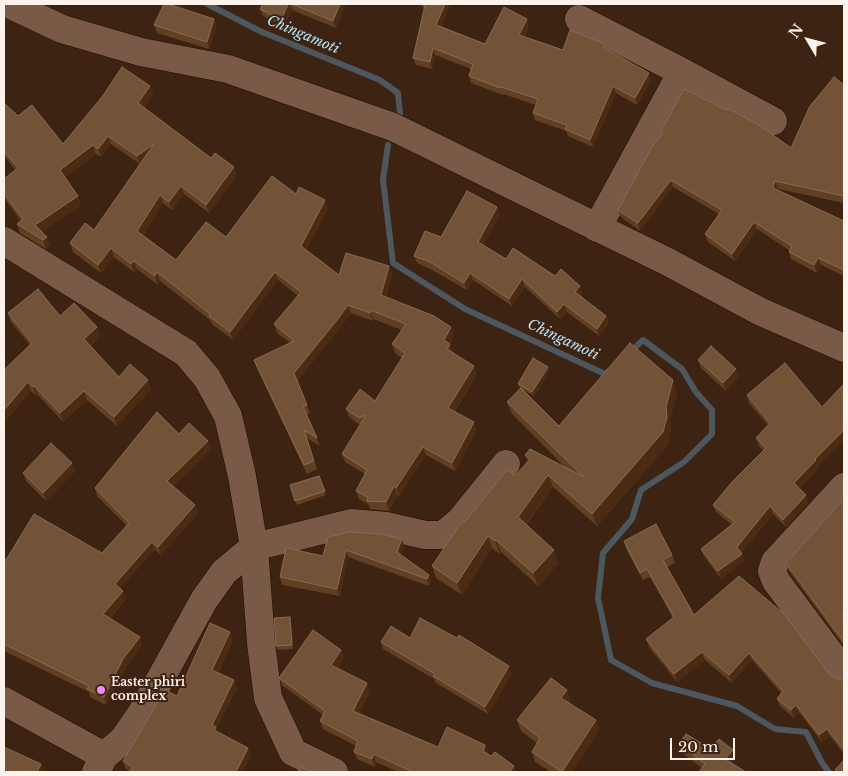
<!DOCTYPE html>
<html>
<head>
<meta charset="utf-8">
<style>
	body { margin:0 }
	#map { position:relative; width:848px; height:776px; overflow:hidden; background:#3d2311; font-family:"Libre Baskerville",serif }
	canvas { display:block }
	.frame { position:absolute; inset:0; border:5px solid #fdf2ec; pointer-events:none }
	.north { position:absolute; left:783px; top:15px; width:50px; height:50px; -webkit-text-stroke:4px #3d2311; paint-order:stroke; rotate:307deg; font-size:14px; font-weight:700; line-height:20px; text-align:center; color:#fdf2ec }
	.north::after { content:''; display:block; margin:auto; width:18px; height:22px; background:#fdf2ec; clip-path:polygon(50% 0,100% 100%,50% 72%,0 100%) }
	.scale { position:absolute; left:670px; top:738px; width:65px; height:22px; box-sizing:border-box; border:2px solid #fdf2ec; border-top:0; padding-left:6px; font-size:15px; line-height:18px; white-space:nowrap; color:#fdf2ec; -webkit-text-stroke:4px #3d2311; paint-order:stroke }
</style>
</head>
<body>
<div id="map">
<canvas width="848" height="776"></canvas>
<div class="frame"></div>
<div class="north">N</div>
<div class="scale">20 m</div>
</div>
<script>
const ctx = document.querySelector('canvas').getContext('2d');
ctx.lineJoin = 'round';
const shape = rows => new Path2D(rows.map(r => 'M' + r).join(''));
function trace(path, color, width, dash) { ctx.strokeStyle = color; ctx.lineWidth = width; ctx.lineCap = dash ? 'butt' : 'round'; ctx.setLineDash(dash || []); ctx.stroke(path); }
function fill(path, color) { ctx.fillStyle = color; ctx.fill(path, 'evenodd'); }
function write(font, color, halo, rows, align = 'center') {
  ctx.font = font + ' "Libre Baskerville",serif'; ctx.lineWidth = 4; ctx.setLineDash([]); ctx.textBaseline = 'middle'; ctx.strokeStyle = halo; ctx.fillStyle = color; for (const [text, x, y, turn = 0] of rows) {
    ctx.save(); ctx.translate(x, y); ctx.rotate((+turn || 0) * Math.PI / 180); ctx.textAlign = isNaN(turn) ? turn : align; if (halo) ctx.strokeText(text, 0, 0); ctx.fillText(text, 0, 0); ctx.restore();
  }
}
const stream = shape([
	[207,4,262,32,380,80,398,93,400,113],
	[388,145,383,180,393,263,465,309,605,374,610,370],
	[630,352,643,340,682,369,696,392,712,410,712,434,684,462,641,490,632,519,603,553,598,598,611,660,652,683,737,706,775,729,806,732,822,763,829,772]
]);
const minor = shape([
	[9,4,62,29,141,52,228,69,393,127,668,262,761,312,844,348],
	[579,19,682,72,597,228],
	[682,72,773,121],
	[4,241,186,353,207,378,228,416,242,476,254,547,261,643,268,698,293,752,334,772],
	[844,487,775,562,772,571,776,581,844,672],
	[4,701,104,756],
	[96,772,104,756,123,740,141,714,204,600,224,572,254,547,351,523,386,526,425,535,443,535,460,521,506,464]
]);
const wall = shape([
	[263,4,346,4,336,28,292,10,283,27,263,16,260,9],
	[421,4,450,4,441,26,485,44,529,26,524,37,563,50,607,50,651,80,637,105,616,93,593,147,568,136,566,131,535,120,533,113,536,105,503,94,503,95,471,83,469,76,471,69,435,55,432,69,416,65,413,58,424,10],
	[154,25,217,26,209,49,157,33],
	[844,85,844,203,778,189,777,190,844,221,844,276,821,265,817,273,791,259,789,252,789,250,757,229,735,261,708,242,705,234,719,214,673,187,640,231,621,217,618,210,662,134,661,131,791,148],
	[150,86,153,95,144,108,211,158,237,175,209,213,184,194,172,210,163,203,143,235,176,260,226,237,296,194,328,209,306,250,339,275,389,266,392,274,386,297,454,336,450,344,452,352,477,374,455,411,477,430,455,471,426,455,399,496,397,495,389,511,370,509,368,504,359,499,356,491,365,474,345,462,342,454,360,425,349,417,346,409,375,401,402,358,395,353,392,344,402,330,373,319,373,321,351,313,340,328,297,381,310,413,307,415,320,446,307,438,317,469,307,474,257,368,254,360,290,343,277,333,274,324,298,296,278,280,233,340,212,324,210,320,160,281,158,285,137,269,134,272,114,257,101,273,73,252,70,243,94,230,140,164,111,144,101,157,96,154,65,177,78,196,81,205,41,232,50,245,46,249,20,233,17,224,21,221,4,198,4,179,15,170,4,155,4,103,18,116,63,144],
	[497,207,500,215,483,245,506,259,555,276,583,294,581,296,606,316,609,323,599,336,567,312,560,319,525,287,512,306,473,280,467,290,432,270,417,263,414,256,441,237],
	[8,313,60,316,97,327,100,336,90,346,119,377,151,389,117,426,87,400,63,422,38,395,36,396,31,391,4,422,4,370,30,345,11,322],
	[698,360,739,376,726,391,701,368],
	[549,371,534,396,522,389,559,426,677,393,670,420,671,429,668,445,597,526,553,487,526,525,559,563,538,586,501,552,500,554,492,548,462,595,436,578,432,566,528,462,525,455,566,468,512,414,507,402,520,388,518,384],
	[747,395,818,466,819,468,799,488,808,503,786,527,773,514,741,553,744,561,721,579,704,556,701,549,732,525,716,512,713,505,764,451,759,446,756,438,768,425,749,403],
	[179,434,211,449,173,486,195,505,198,513,161,555,155,549,120,588,126,599,110,618,142,645,126,667,106,705,90,697,89,692,4,651,4,559,6,560,102,553,127,526,97,496,95,488],
	[75,471,46,501,26,481,23,473],
	[319,476,326,495,297,505,290,485],
	[844,499,844,646,789,571,786,563],
	[328,537,404,546,401,555,431,582,429,586,348,557,340,596,282,585,280,577,323,556],
	[624,541,672,555,675,563,667,567,694,615,829,674,835,678,843,680,844,679,844,754,830,736,822,742,799,712,794,718,780,706,777,699,781,693,752,660,732,683,705,660,677,682,649,647,646,639,673,618,650,577,643,580,626,549],
	[291,621,293,649,278,650,276,646],
	[410,638,512,673,488,714,436,683,434,679,383,649,381,642],
	[233,639,218,673,237,688,216,729,218,732,248,748,251,756,242,772,130,772,130,771,126,769,123,761,177,696],
	[341,650,344,658,337,668,370,691,359,713,438,747,485,745,488,753,488,754,514,766,516,772,398,772,376,762,375,767,357,759,354,752,356,746,323,729,320,721,323,715,282,685,279,678],
	[571,700,569,703,596,720,599,730,572,772,551,772,535,762,532,752,537,743,521,731,517,720],
	[679,744,711,749,736,757,731,763,702,768,681,752]
]);
const shadedWall = shape([
	[288,4,290,4,292,10,283,27,281,20],
	[340,4,346,4,336,28,333,21],
	[445,4,450,4,438,32,436,25],
	[214,19,217,26,209,49,207,42],
	[527,19,529,26,521,42,519,35],
	[433,48,435,55,432,69,430,62],
	[649,73,651,80,637,105,635,98],
	[150,86,153,95,141,112,138,103],
	[613,86,616,93,593,147,590,140],
	[108,136,111,144,101,157,98,149],
	[154,144,140,164,137,156],
	[93,145,96,154,63,179,60,170],
	[234,167,237,175,209,213,206,205],
	[671,180,673,187,640,231,638,223],
	[775,181,778,189,776,196,773,188],
	[181,186,184,194,172,210,169,202],
	[160,195,163,203,140,239,137,231],
	[78,196,81,205,38,234,35,225],
	[325,200,328,209,304,255,301,246],
	[497,207,500,215,481,250,478,242],
	[754,222,757,229,735,261,732,254],
	[47,237,50,245,46,249,43,240],
	[111,248,114,257,101,273,98,265],
	[818,258,821,265,817,273,814,265],
	[134,261,137,269,134,272,131,264],
	[389,266,392,274,384,304,381,295],
	[157,272,160,281,158,285,155,276],
	[275,272,278,280,233,340,230,332],
	[470,273,473,280,467,290,464,283],
	[522,279,525,287,512,306,509,299],
	[580,286,583,294,578,299,575,292],
	[564,304,567,312,560,319,557,312],
	[348,305,351,313,340,328,297,381,294,373],
	[370,310,373,319,373,321,370,313],
	[606,316,609,323,599,336,597,329],
	[97,327,100,336,87,348,84,339],
	[451,327,454,336,450,344,453,352,450,357,444,340],
	[474,366,477,374,451,416,448,408],
	[548,367,549,371,534,396,532,392],
	[736,369,739,376,726,391,723,383],
	[148,380,151,389,117,426,114,417],
	[673,380,677,393,670,420,671,429,668,445,597,526,592,514,666,407],
	[28,382,31,391,4,422,4,410],
	[34,386,38,395,36,396,33,387],
	[84,391,87,400,63,422,60,413],
	[474,422,477,430,455,471,452,463],
	[844,430,844,441,818,466,819,468,797,491,794,483,815,459],
	[208,441,211,449,170,489,167,481],
	[423,447,426,455,399,496,396,488],
	[72,463,75,471,46,501,43,493],
	[548,475,553,487,522,529,518,517],
	[394,486,397,495,389,511,386,502],
	[806,495,808,503,786,527,783,520],
	[195,505,198,513,161,555,158,547],
	[770,506,773,514,740,554,742,554,744,561,721,579,718,571],
	[488,536,492,548,462,595,457,583],
	[402,539,404,546,400,559,397,552],
	[496,540,501,552,500,554,495,541],
	[152,542,155,549,117,591,115,584],
	[346,550,348,557,340,596,337,589],
	[554,550,559,563,538,586,533,573],
	[429,575,431,582,429,586,427,579],
	[123,591,126,599,106,621,103,614],
	[290,617,291,621,293,649,292,645],
	[230,632,233,639,215,678,212,670],
	[140,637,142,645,126,667,106,705,104,697,123,659],
	[341,650,344,658,334,673,331,665],
	[702,652,705,660,677,682,674,674],
	[749,653,752,660,732,683,729,675],
	[509,666,512,673,488,714,485,707],
	[234,680,237,688,216,729,219,735,217,738,212,725],
	[367,683,370,691,356,718,353,711],
	[567,690,571,700,565,708,561,698],
	[796,705,799,712,794,718,791,710],
	[596,720,599,730,572,772,562,772],
	[827,729,830,736,822,742,819,735],
	[485,745,488,753,485,758,483,751],
	[248,748,251,756,242,772,236,772],
	[733,750,736,757,728,767,725,759],
	[374,754,376,762,375,767,372,759],
	[41,764,44,772,37,772],
	[514,766,516,772,510,772]
]);
const building = shape([
	[164,4,168,4,214,19,207,42,154,25,164,4],
	[263,4,288,4,281,20,260,9,263,4],
	[292,4,340,4,333,21,292,4],
	[421,4,445,4,436,25,485,44,504,7,527,19,519,35,563,50,570,30,605,44,604,48,649,73,635,98,613,86,590,140,565,129,567,125,533,113,538,99,501,87,500,88,469,76,473,64,433,48,430,62,413,58,425,5,421,4],
	[122,67,150,86,138,103,211,158,215,153,234,167,206,205,181,186,169,202,160,195,137,231,176,260,206,222,226,237,272,176,296,194,299,187,325,200,301,246,339,275,346,253,389,266,381,295,434,316,451,327,444,340,450,344,447,349,474,366,448,408,474,422,452,463,423,447,396,488,394,486,386,502,367,501,368,497,356,491,367,470,342,454,366,415,359,418,346,409,360,389,375,401,405,353,392,344,406,324,370,310,370,313,348,305,337,320,294,373,307,405,303,407,317,438,304,430,314,461,304,465,254,360,294,341,274,324,301,292,275,272,230,332,209,316,210,314,157,272,155,276,134,261,131,264,111,248,98,265,70,243,85,223,94,230,154,144,137,156,108,136,98,149,93,145,60,170,78,196,35,225,47,237,43,240,17,224,23,219,4,194,4,179,18,168,4,151,4,103,18,116,32,105,63,144,102,97,122,67],
	[834,77,844,85,844,196,775,181,773,188,844,221,844,270,818,258,814,265,789,252,792,246,754,222,732,254,705,234,722,210,671,180,638,223,618,210,653,145,663,133,661,131,684,89,726,110,727,108,759,125,791,148,810,106,834,77],
	[467,191,497,207,478,242,506,259,513,248,555,276,561,269,580,286,575,292,606,316,597,329,564,304,557,312,522,279,509,299,470,273,464,283,430,262,414,256,425,231,441,237,467,191],
	[38,289,60,316,74,303,97,327,84,339,119,377,130,364,148,380,114,417,84,391,60,413,34,386,33,387,28,382,4,410,4,370,32,343,8,313,38,289],
	[630,343,673,380,666,407,667,417,663,432,592,514,548,475,518,517,554,550,533,573,496,540,495,541,488,536,457,583,432,566,459,526,468,518,507,470,515,476,530,459,525,455,530,449,584,477,507,402,521,388,559,426,630,343],
	[711,346,736,369,723,383,698,360,711,346],
	[533,358,548,367,532,392,518,384,533,358],
	[785,363,822,407,844,384,844,430,815,459,816,460,794,483,806,495,783,520,770,506,737,547,742,554,718,571,701,549,735,522,713,505,732,482,766,448,756,438,770,423,747,395,785,363],
	[157,412,179,434,189,423,208,441,167,481,195,505,158,547,152,542,115,584,123,591,103,614,140,637,123,659,104,697,87,689,89,686,4,644,4,559,6,560,34,514,102,553,129,523,95,488,157,412],
	[51,443,72,463,43,493,23,473,51,443],
	[319,476,325,491,295,501,290,485,319,476],
	[844,499,844,613,842,615,844,619,844,642,786,563,844,499],
	[656,524,672,555,663,560,694,615,739,576,784,614,829,674,835,678,843,680,844,679,844,750,827,729,819,735,796,705,791,710,777,699,783,691,749,653,729,675,702,652,674,674,646,639,674,617,647,569,640,573,624,541,656,524],
	[350,532,381,534,402,539,397,552,429,575,427,579,346,550,337,589,280,577,286,548,323,556,328,537,350,532],
	[290,617,292,645,276,646,274,618,290,617],
	[420,618,457,638,459,635,509,666,485,707,433,676,435,674,381,642,391,626,410,638,420,618],
	[210,623,230,632,212,670,234,680,212,725,216,727,214,730,248,748,236,772,130,772,133,767,123,761,165,690,177,696,210,623],
	[313,630,341,650,331,665,367,683,353,711,438,747,447,727,485,745,483,751,491,756,495,752,514,766,510,772,413,772,374,754,372,759,354,752,358,741,320,721,325,711,279,678,313,630],
	[551,678,567,690,561,698,596,720,562,772,532,752,540,738,517,720,551,678],
	[686,734,711,749,719,739,733,750,725,759,746,772,699,772,705,764,679,744,686,734],
	[4,747,41,764,37,772,4,772,4,747],
	[844,760,844,772,838,772,835,770,844,760],
	[301,767,312,772,298,772,301,767]
]);
const markers = [
	[101,690,5,"#ee8cf9"]
];
const poiNames = [
	["Easter phiri",111,683],
	["complex",111,697]
];
const waterNames = [
	["Chingamoti",303,35,23],
	["Chingamoti",563,340,25]
];
trace(stream, '#4c575f', 6);
trace(minor, '#230b00', 29);
trace(minor, '#785a47', 28);
fill(wall, '#613f22');
fill(shadedWall, '#4b2c12');
fill(building, '#725338');
trace(building, '#876c54', 1);
for (const [x, y, r, color] of markers) { const dot = new Path2D(); dot.arc(x, y, r, 0, 2 * Math.PI); ctx.fillStyle = color; ctx.fill(dot); trace(dot, '#3d2311', 2); }
write('bold 12px', '#fdf2ec', '#3d2311', poiNames, 'left');
write('italic 14px', '#b7e2fb', '#3d2311', waterNames);
</script>
</body>
</html>
